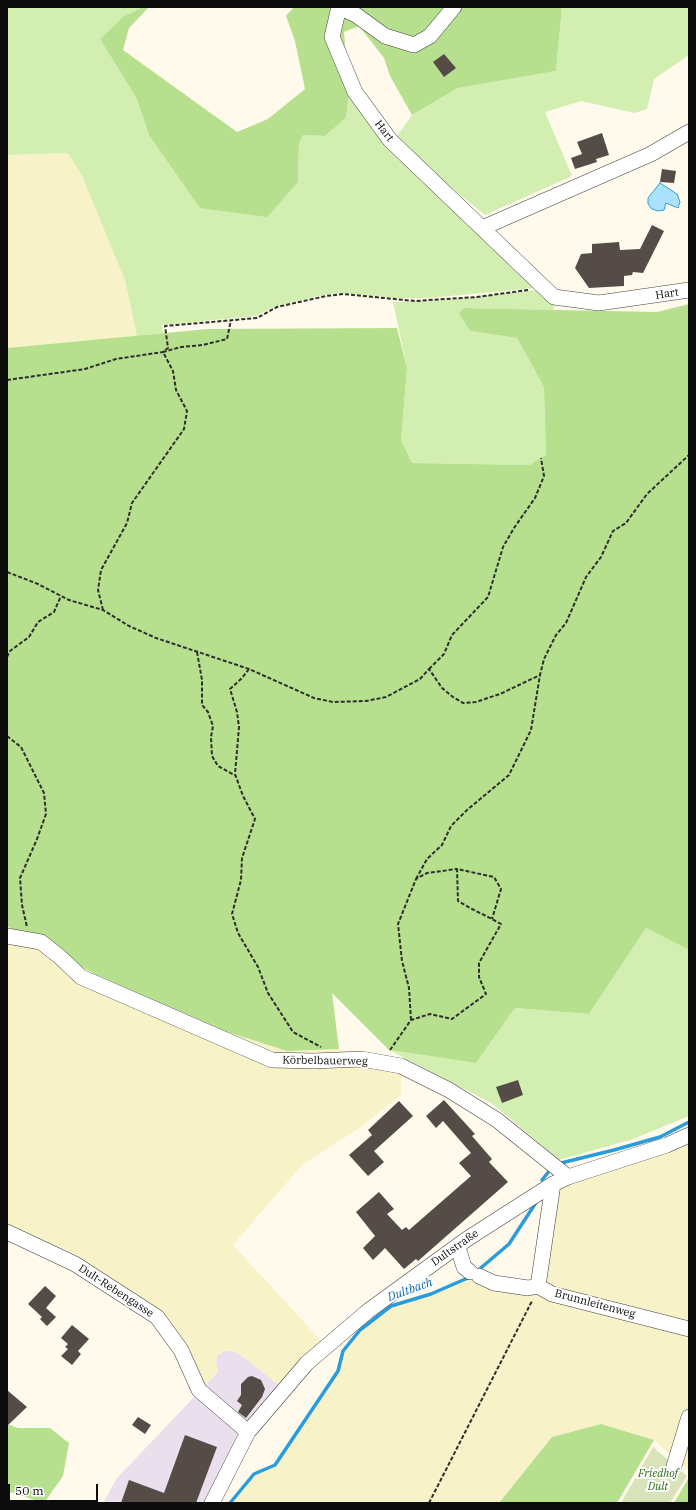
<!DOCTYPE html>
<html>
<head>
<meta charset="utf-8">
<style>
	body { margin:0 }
	#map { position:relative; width:696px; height:1510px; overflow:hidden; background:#fffaeb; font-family:"IBM Plex Serif",serif }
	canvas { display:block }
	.frame { position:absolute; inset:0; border:8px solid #0c0c0c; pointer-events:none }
	.scale { position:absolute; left:8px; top:1484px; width:90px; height:18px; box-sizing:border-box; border:2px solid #0c0c0c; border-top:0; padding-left:5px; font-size:12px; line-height:14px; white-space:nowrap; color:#0c0c0c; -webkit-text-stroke:3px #fff; paint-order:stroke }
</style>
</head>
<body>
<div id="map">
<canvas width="696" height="1510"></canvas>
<div class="frame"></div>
<div class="scale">50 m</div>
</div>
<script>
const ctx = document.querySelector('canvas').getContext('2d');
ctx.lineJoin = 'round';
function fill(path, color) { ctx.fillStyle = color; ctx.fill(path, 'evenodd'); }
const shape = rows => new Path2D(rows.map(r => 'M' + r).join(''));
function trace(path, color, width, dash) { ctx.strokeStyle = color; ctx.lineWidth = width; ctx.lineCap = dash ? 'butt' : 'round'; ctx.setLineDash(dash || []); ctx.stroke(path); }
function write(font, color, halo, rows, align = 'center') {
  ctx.font = font + ' "IBM Plex Serif",serif'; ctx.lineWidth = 4; ctx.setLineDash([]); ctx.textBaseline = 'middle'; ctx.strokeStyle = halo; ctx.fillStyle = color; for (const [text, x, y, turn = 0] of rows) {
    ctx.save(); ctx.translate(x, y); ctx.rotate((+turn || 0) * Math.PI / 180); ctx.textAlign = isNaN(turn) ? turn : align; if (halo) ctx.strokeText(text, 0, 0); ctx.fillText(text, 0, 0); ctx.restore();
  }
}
const industrial = shape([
	[225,1351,234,1351,245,1358,281,1387,208,1503,103,1503,117,1478,218,1372,216,1362,217,1355]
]);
const farmland = shape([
	[68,153,82,176,125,280,137,336,7,348,7,155],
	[7,926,95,974,212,1027,287,1051,339,1049,362,1059,401,1066,401,1095,361,1127,302,1165,233,1245,326,1346,281,1387,245,1358,234,1351,225,1351,217,1355,216,1362,218,1372,200,1390,157,1317,7,1228],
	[689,1135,689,1471,654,1440,601,1424,552,1437,499,1503,230,1503,254,1474,275,1465,338,1371,343,1351,360,1330,391,1306,431,1294,469,1277,538,1286,553,1184]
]);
const green = shape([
	[7,7,145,7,100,39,137,99,149,135,298,182,299,142,303,135,325,136,346,118,349,93,535,288,429,298,397,298,340,293,318,296,274,307,256,316,162,325,163,333,137,336,125,280,82,176,68,153,7,155],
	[562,7,689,7,689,55,654,79,647,109,635,113,581,101,545,112,572,176,485,215,408,153,395,139,412,115,458,88,556,71],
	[544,289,558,299,553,310,464,308,470,331,517,338,544,387,546,455,529,465,412,463,401,440,407,368,393,302,448,300],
	[646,928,689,950,689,1116,633,1139,559,1160,493,1104,389,1050,476,1063,515,1008,589,1014]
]);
const forest = shape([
	[143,7,149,7,129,28,123,50,237,132,268,119,305,89,295,41,286,16,294,7,562,7,556,71,458,88,412,115,390,76,384,58,359,26,344,32,349,93,346,118,325,136,303,135,299,143,298,182,267,217,200,208,149,135,137,99,100,39,123,17],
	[689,304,689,950,646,928,589,1014,515,1008,476,1063,389,1050,332,993,339,1049,287,1051,212,1027,95,974,7,926,7,348,208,329,397,328,407,368,401,440,412,463,529,465,546,455,544,387,517,338,470,331,459,313,464,308,657,312],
	[7,1424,18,1428,50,1428,69,1443,63,1476,44,1503,7,1491],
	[601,1424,654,1440,617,1503,499,1503,552,1437],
	[689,1477,689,1503,674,1503]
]);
const cemetery = shape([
	[653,1447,687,1476,670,1503,621,1503]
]);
const water = shape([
	[660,183,677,194,680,202,678,208,666,203,664,210,658,211,652,209,648,204,648,198,660,183]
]);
const stream = shape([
	[561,1163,614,1150,660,1137,689,1122],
	[542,1180,550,1170],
	[476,1272,509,1244,537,1201],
	[230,1503,254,1474,275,1465,338,1371,343,1351,360,1330,391,1306,431,1294,470,1277]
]);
const building = shape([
	[444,54,456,68,444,77,433,62],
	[602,133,609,155,596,159,597,162,575,169,571,158,582,154,577,142],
	[662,169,676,171,674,183,660,182],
	[652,225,664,231,643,273,633,272,632,275,624,276,624,286,589,288,575,268,581,254,592,253,592,244,619,242,620,250,640,249],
	[518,1080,523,1095,502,1103,496,1087],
	[444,1100,475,1134,472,1136,492,1159,489,1162,508,1182,418,1261,416,1259,404,1269,385,1248,373,1260,363,1248,375,1236,356,1212,379,1192,394,1209,387,1214,402,1230,406,1227,409,1230,471,1176,459,1163,471,1153,443,1121,436,1128,426,1116],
	[399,1101,413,1116,374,1151,384,1162,368,1176,349,1155,372,1135,368,1130],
	[45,1286,56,1296,46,1308,56,1317,47,1326,40,1319,42,1317,28,1304],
	[72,1325,89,1339,78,1351,81,1354,72,1365,61,1356,68,1349,65,1347,68,1344,61,1338],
	[252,1376,261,1380,265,1389,262,1397,246,1418,238,1412,242,1405,237,1401,241,1395,241,1384,248,1377],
	[7,1390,27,1407,7,1426],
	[138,1417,151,1425,145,1434,132,1425],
	[185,1435,217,1447,196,1503,121,1503,129,1480,164,1493]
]);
const path = shape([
	[7,380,85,369,116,359,163,352,168,348,165,326,257,318,277,307,326,296,343,294,415,301,477,297,528,290],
	[7,572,38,584,69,600,103,610,129,626,156,638,249,669,314,698,333,702,366,701,386,697,420,679,429,669,442,688,453,697,463,703,476,702,500,694,540,675,544,659,556,635,566,623,586,577,601,557,613,531,626,523,647,494,689,455],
	[103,610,98,590,101,570,127,523,132,503,184,429,187,411,176,390,173,371,163,352,181,347,203,345,227,339,231,320],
	[197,652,202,680,202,705,208,712,213,726,211,737,212,756,218,766,236,776],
	[7,657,10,651,29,637,38,622,54,612,61,596],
	[249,669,242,678,230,689,237,712,239,727,235,774,243,796,255,819,242,858,241,880,232,914,238,933,258,967,268,993,293,1032,321,1047],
	[429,669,444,654,452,635,488,597,503,547,514,528,535,498,544,476,541,458],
	[7,736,21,747,44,793,46,814,37,839,20,878,22,905,27,927],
	[416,879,427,859,442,845,451,826,467,810,509,775,531,730,540,675],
	[411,1020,409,988,402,961,398,924,416,879,427,873,457,869],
	[390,1050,411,1020,430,1014,452,1019,486,994,479,977,479,963,501,924,492,919,472,909,458,901,457,869,494,877,501,889,492,919],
	[429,1503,532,1301]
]);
const minor = shape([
	[339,7,332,37,355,92,390,140,554,297,599,303,689,290],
	[339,7,356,15,385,36,414,45,430,36,454,7],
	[482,228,651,154,689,132],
	[7,936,41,942,60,957,81,977,272,1060,314,1061,362,1059,401,1066,449,1090,497,1120,568,1177],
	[7,1232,75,1264,157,1317,181,1350,199,1390,248,1432],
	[458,1247,464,1267,470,1272],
	[479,1276,494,1283,528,1288,538,1286,552,1294,689,1329],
	[538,1286,553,1184],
	[674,1466,689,1417],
	[212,1503,248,1432,307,1363,368,1311,467,1239,553,1184,568,1177,667,1145,689,1135]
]);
const streetNames = [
	["Hart",384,131,52],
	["Hart",667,294,-9],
	["Körbelbauerweg",325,1061,1],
	["Dultstraße",455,1248,-35],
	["Dult-Rebengasse",116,1291,33],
	["Brunnleitenweg",595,1304,15]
];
const parkNames = [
	["Friedhof",658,1474],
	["Dult",658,1487]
];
const waterNames = [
	["Dultbach",410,1290,-20]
];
fill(industrial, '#eadfec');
fill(farmland, '#f8f2c8');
fill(green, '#d3eeb1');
fill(forest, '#b7e08e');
fill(cemetery, '#d8e3ba');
fill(water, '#aae2fd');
trace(water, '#299ddb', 1);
trace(stream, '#299ddb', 3.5);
fill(building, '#564c47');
trace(minor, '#3f3f3f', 16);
trace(path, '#2e2e2e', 2, [4, 2]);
trace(minor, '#fff', 15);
write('11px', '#0c0c0c', '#fff', streetNames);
write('italic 11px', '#2c6a16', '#fff', parkNames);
write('italic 12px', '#096cab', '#fff', waterNames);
</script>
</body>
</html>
